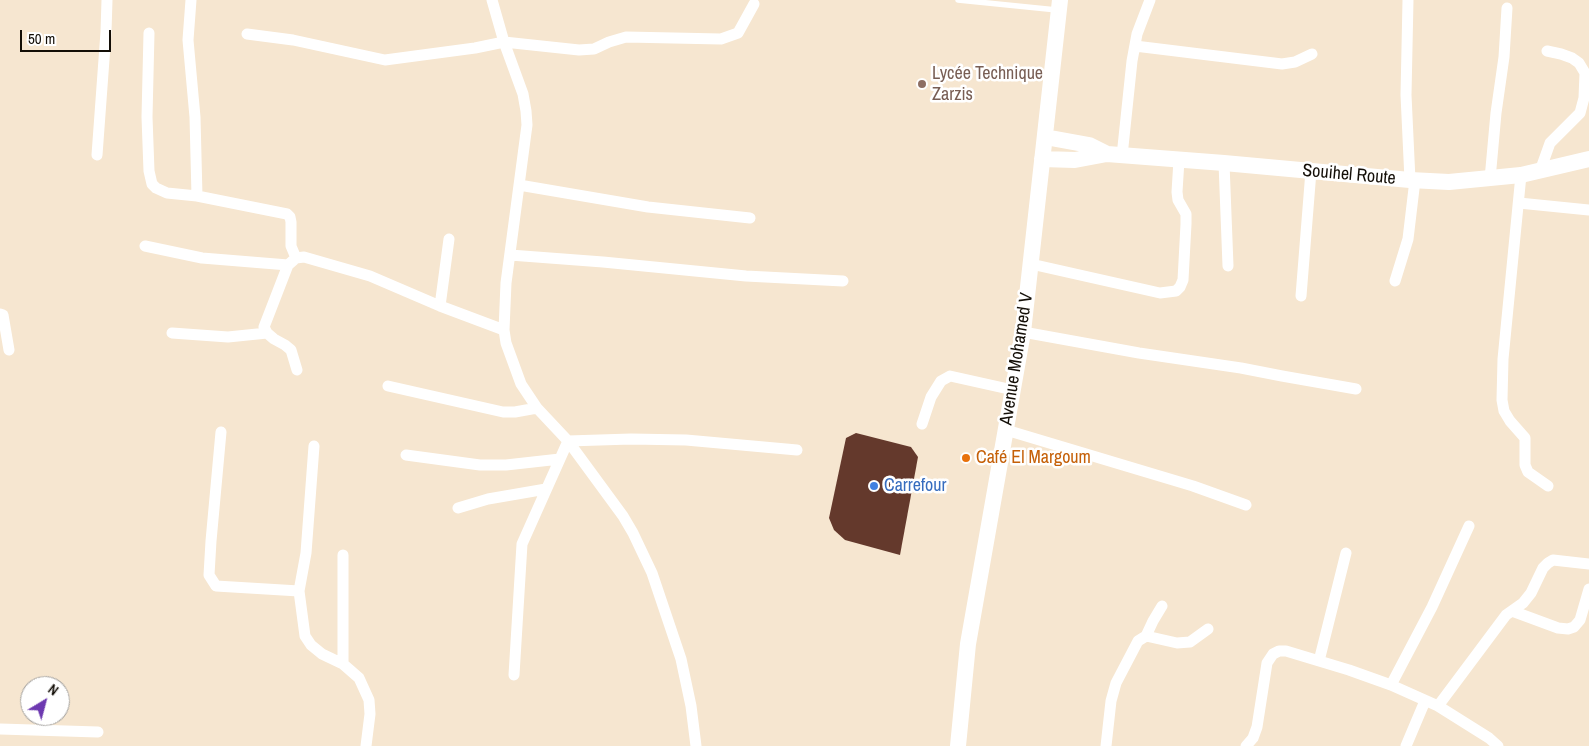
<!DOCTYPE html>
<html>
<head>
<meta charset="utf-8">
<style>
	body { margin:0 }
	#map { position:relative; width:1589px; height:746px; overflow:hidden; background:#f6e6d0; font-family:"Archivo Narrow",sans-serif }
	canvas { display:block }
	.north { position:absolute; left:20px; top:676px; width:50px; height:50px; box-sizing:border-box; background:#fff; border:1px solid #a19f9c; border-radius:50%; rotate:37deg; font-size:14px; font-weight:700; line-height:20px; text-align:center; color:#130e07 }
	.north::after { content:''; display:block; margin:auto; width:18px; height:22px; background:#6d39b0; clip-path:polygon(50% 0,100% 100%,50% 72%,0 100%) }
	.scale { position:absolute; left:20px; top:30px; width:91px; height:22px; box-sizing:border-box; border:2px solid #130e07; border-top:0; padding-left:6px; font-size:15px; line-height:18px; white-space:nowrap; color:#130e07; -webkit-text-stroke:4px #fff; paint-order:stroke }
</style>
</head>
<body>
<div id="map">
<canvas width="1589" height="746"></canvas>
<div class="north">N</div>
<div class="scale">50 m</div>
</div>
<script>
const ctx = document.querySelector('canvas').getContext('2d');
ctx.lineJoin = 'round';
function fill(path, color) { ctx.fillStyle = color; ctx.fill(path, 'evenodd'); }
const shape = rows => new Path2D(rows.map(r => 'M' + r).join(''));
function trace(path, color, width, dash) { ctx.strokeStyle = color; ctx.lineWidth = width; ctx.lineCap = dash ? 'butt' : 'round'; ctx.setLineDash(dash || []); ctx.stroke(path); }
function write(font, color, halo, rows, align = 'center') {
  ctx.font = font + ' "Archivo Narrow",sans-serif'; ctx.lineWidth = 5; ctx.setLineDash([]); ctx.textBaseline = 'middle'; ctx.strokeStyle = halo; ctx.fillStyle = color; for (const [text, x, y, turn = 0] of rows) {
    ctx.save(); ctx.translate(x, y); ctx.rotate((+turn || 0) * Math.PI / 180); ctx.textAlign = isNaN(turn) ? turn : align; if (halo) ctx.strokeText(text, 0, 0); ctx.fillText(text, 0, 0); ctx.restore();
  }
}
const building = shape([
	[856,433,911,447,918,457,900,555,845,540,834,530,829,518,846,438]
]);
const service = shape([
	[958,0,1057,10]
]);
const minor = shape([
	[191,0,188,40,195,117,197,196],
	[492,0,504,42,523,94,526,111,527,125,506,283,504,330,506,343,521,384,537,408,568,441,623,516,633,533,652,573,681,659,691,706,696,746],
	[1408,0,1406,95,1410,180],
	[149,33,147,117,149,171,152,184,156,188,167,193,197,196,287,214,290,217,291,222,291,246,296,258],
	[247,34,293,40,385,60,475,48,504,42,579,50,594,49,609,42,626,37,721,39,738,33,754,4],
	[1135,46,1282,64,1295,62,1312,54],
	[97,155,106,32,107,0],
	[1122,156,1132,61,1137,34,1150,0],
	[1224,163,1228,266],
	[1540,171,1550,143,1580,113,1584,98,1585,73,1579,63,1572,58,1561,54,1547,51],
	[1521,175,1503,359,1502,400,1504,411,1510,421,1525,438,1525,465,1528,472,1548,486],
	[1490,179,1496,113,1504,57,1507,8],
	[519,185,648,207,750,218],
	[1519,203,1589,210],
	[145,246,202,258,288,265],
	[510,255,603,262,746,276,843,281],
	[1031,264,1160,293,1176,291,1180,287,1183,280,1186,224,1186,214,1178,200,1177,192,1179,160],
	[1395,281,1408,239,1415,180],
	[1301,296,1311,171],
	[440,306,449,239],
	[0,314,3,315,9,350],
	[1023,332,1139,353,1241,368,1282,376,1356,389],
	[172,333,228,337,267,333],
	[297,370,291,350,285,345,274,339,267,333,264,327,288,265,296,258,304,257,370,276,440,306,504,330],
	[388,386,503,412,515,412,537,408],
	[922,424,931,397,941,381,950,376,1013,390],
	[1006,430,1193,486,1246,505],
	[221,432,211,541,209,575,216,586,299,591],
	[314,446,306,553,299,591,305,636,311,645,322,654,343,664,359,678,369,700,370,714,366,746],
	[406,455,480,465,506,465,560,459],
	[458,508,488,499,546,489],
	[343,555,343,664],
	[1512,611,1558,628,1568,629,1574,627,1580,620,1589,589],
	[1146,636,1153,621,1162,606],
	[1319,661,1346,553],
	[514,675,522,544,568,441,631,439,686,440,797,450],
	[1391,685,1432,607,1469,526],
	[1438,706,1506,615,1523,603,1531,593,1543,568,1548,563,1553,560,1589,564],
	[0,729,98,732],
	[1106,746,1111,701,1116,683,1138,641,1146,636,1177,643,1190,642,1208,629],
	[1246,746,1253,738,1257,727,1267,663,1273,654,1279,651,1286,651,1349,670,1391,685,1438,706,1489,738,1498,746],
	[1406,746,1425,701]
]);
const secondary = shape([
	[1045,137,1089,145,1107,154],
	[1042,159,1075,160,1107,154,1224,163,1410,180,1449,182,1521,175,1589,159],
	[958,746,968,644,1023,332,1060,0]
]);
const markers = [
	[922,84,5,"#8d6e63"],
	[966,458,5,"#e8710a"],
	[874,486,5,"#3f7fe0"]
];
const educationNames = [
	["Lycée Technique",932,74],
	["Zarzis",932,95]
];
const streetNames = [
	["Souihel Route",1349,175,5],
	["Avenue Mohamed V",1017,359,-81]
];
const foodNames = [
	["Café El Margoum",976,458]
];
const shopNames = [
	["Carrefour",884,486]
];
fill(building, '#64392c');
trace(service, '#fff', 5.5);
trace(minor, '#fff', 11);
trace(secondary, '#fff', 16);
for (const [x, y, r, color] of markers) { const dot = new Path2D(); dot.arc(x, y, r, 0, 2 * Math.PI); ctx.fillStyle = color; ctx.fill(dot); trace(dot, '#fff', 2); }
write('18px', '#785e54', '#fff', educationNames, 'left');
write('18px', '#130e07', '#fff', streetNames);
write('18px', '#c56008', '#fff', foodNames, 'left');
write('18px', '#366cbe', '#fff', shopNames, 'left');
</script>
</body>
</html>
